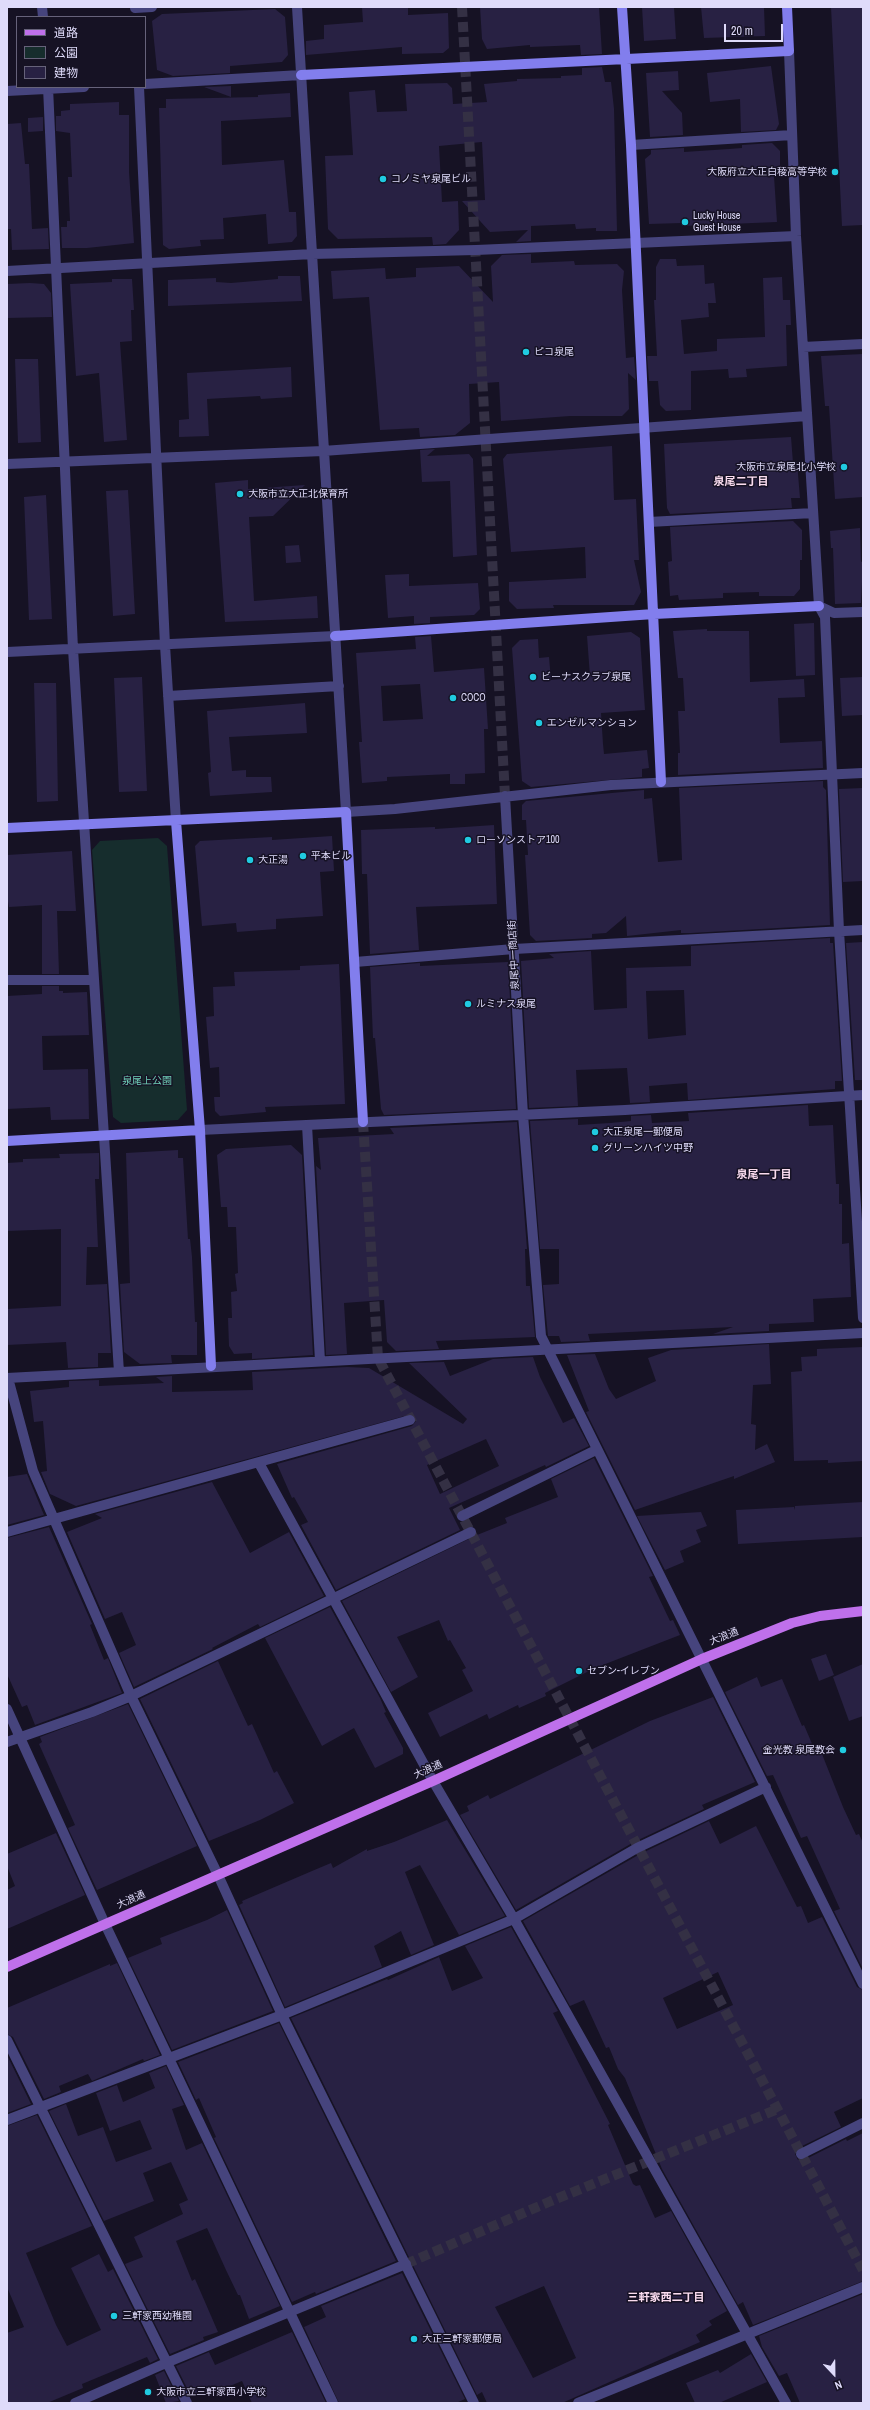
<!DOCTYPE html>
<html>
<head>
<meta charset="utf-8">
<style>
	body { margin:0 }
	#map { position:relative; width:870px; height:2410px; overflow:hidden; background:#161224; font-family:"Archivo Narrow","Noto Sans JP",sans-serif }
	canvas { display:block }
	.frame { position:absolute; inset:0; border:8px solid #dfdbfa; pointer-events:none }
	.legend { position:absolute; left:16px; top:16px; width:130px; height:72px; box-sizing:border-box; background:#161224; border:1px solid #66627a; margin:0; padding:5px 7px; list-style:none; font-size:12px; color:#dfdbfa }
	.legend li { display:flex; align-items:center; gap:8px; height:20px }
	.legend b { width:20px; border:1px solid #66627a }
	.north { position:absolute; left:814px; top:2354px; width:40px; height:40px; -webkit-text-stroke:3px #161224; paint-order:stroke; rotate:158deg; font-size:11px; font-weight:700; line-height:16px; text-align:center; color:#dfdbfa }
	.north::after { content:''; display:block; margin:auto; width:14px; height:18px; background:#dfdbfa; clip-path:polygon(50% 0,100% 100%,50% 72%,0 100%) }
	.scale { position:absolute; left:724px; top:24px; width:59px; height:18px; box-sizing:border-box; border:2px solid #dfdbfa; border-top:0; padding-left:5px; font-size:12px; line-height:14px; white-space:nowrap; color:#dfdbfa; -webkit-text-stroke:3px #161224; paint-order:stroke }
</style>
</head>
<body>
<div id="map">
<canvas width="870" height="2410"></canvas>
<div class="frame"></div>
<ul class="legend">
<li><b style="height:5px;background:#bf70eb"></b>道路</li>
<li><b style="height:11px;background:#162d2d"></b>公園</li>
<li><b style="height:11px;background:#282143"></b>建物</li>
</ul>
<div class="north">N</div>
<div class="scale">20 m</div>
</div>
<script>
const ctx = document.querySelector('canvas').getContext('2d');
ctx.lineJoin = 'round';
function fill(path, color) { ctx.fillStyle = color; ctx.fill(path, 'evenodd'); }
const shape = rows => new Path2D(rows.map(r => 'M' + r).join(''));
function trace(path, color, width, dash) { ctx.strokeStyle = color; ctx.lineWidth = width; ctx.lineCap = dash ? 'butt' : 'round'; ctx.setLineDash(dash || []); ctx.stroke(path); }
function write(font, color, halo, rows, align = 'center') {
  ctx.font = font + ' "Archivo Narrow","Noto Sans JP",sans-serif'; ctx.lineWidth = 3; ctx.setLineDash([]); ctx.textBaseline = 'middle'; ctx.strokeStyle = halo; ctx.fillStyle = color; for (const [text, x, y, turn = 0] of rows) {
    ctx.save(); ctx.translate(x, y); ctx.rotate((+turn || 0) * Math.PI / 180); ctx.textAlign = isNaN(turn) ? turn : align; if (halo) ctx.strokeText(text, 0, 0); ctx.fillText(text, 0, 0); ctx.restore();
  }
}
const green = shape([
	[158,838,167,846,187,1110,178,1120,121,1123,113,1117,92,850,100,841]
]);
const building = shape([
	[362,7,408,7,408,15,448,13,449,48,443,53,402,54,402,47,306,55,306,41,324,39,324,25,363,22],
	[480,7,599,7,602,54,581,55,580,45,530,47,530,45,487,49,482,39],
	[642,7,674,7,676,39,644,41],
	[701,7,764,7,765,36,704,38],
	[831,7,863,7,863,225,842,226],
	[275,9,285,17,288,55,282,62,230,66,230,73,173,76,157,70,152,21,162,14],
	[771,66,779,124,776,130,741,132,740,99,710,102,707,73],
	[602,67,605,82,611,82,614,109,617,231,596,231,596,228,576,229,575,224,531,226,531,241,516,242,528,230,490,232,462,201,485,200,482,142,439,146,442,202,458,201,459,230,446,244,433,245,432,237,338,239,328,229,325,156,353,155,349,92,375,90,377,112,407,111,405,84,447,83,452,88,453,104,487,102,484,84,517,81,517,79,561,78,561,76,582,75,582,68],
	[678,71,679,90,662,91,682,113,683,135,650,137,646,73],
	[231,86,231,97,204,87],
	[290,93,291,117,221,121,222,165,284,160,289,212,296,212,297,236,292,242,268,244,266,214,223,218,224,239,200,240,201,246,169,249,163,245,159,108,166,108,166,99,258,97,258,95],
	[119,102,119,115,129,115,129,172,134,243,87,248,62,248,61,227,67,227,67,221,70,221,68,177,72,177,70,133,56,131,56,116,61,116,61,111,70,110,70,104],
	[43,117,43,131,28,132,28,118],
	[21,123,25,164,29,164,32,229,48,228,49,249,12,250,11,229,7,229,7,124],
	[772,143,780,151,780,167,776,168,777,176,774,176,777,222,682,226,682,223,649,224,645,159,651,154,651,150,684,148,684,152,729,149,742,148,742,145],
	[531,254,531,263,574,261,575,265,617,264,624,271,622,290,626,358,634,357,636,380,628,373,629,409,622,416,570,416,501,421,499,382,469,384,470,423,455,435,420,437,419,428,380,430,369,297,333,299,331,271,385,268,386,279,416,277,416,268,459,266,493,302,491,266,502,255],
	[660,259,676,259,677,266,704,265,705,284,714,283,716,303,708,303,709,317,681,320,684,354,717,351,717,339,765,337,763,278,782,277,783,300,790,300,791,325,786,325,787,366,746,369,747,377,729,378,728,369,691,371,691,410,666,411,660,405,658,381,649,381,647,356,657,356,654,300,656,300,656,267],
	[278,276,300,276,302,301,168,306,168,280,216,278,216,282,231,283,278,279],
	[112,279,132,279,134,310,131,310,132,341,120,342,127,440,104,442,99,373,76,376,70,284,112,282],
	[30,283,44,284,51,293,52,317,7,318,7,284],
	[863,354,863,497,835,499,829,406,825,406,821,356],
	[15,359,38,359,41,442,18,443],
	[291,367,292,397,261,399,260,396,207,399,209,436,179,437,179,420,189,419,187,373],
	[791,437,793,463,797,462,800,498,791,498,792,508,670,514,667,508,664,444],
	[612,446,614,500,636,499,639,560,634,560,641,592,634,605,553,605,554,608,517,609,509,601,509,582,586,578,585,547,511,552,503,459,507,454],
	[435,449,427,456,469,454,473,459,477,555,453,557,450,481,422,482,420,450],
	[248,480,248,489,305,485,273,516,249,517,254,601,317,596,318,618,225,622,215,483],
	[128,490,135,614,113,616,106,491],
	[46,495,52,619,29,620,24,497],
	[793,521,802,530,802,560,800,560,800,589,794,596,759,596,759,592,723,593,723,598,679,600,678,595,670,596,668,562,672,561,670,527],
	[860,528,861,562,863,561,861,603,835,604,833,548,831,548,830,531],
	[299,545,301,562,286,563,285,546],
	[409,574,409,586,478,583,480,609,474,615,430,617,430,623,414,624,414,616,388,618,385,575],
	[814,623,815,675,796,676,794,624],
	[707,629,707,631,749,631,750,682,804,679,805,697,778,698,780,743,822,741,823,768,678,775,678,753,680,753,678,711,685,711,683,678,678,678,673,631],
	[631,632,640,638,645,710,601,713,603,744,604,754,647,750,649,768,642,769,642,777,531,787,522,781,512,648,520,640,538,639,539,658,549,657,551,680,590,676,587,636],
	[431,636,434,672,484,668,488,729,484,729,485,773,465,774,465,784,450,784,450,774,387,777,387,781,362,783,359,742,362,742,356,653,416,649,415,637],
	[420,684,423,719,383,721,381,686],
	[142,677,147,791,119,792,114,678],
	[863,677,863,715,842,716,840,678],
	[34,683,56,683,58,801,37,802],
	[305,703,307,733,229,737,232,771,246,770,246,777,271,777,272,792,210,796,208,773,211,772,207,711],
	[823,781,823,787,826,790,830,925,691,933,681,933,681,930,627,936,626,916,606,933,592,934,592,938,536,941,530,935,525,855,528,855,526,820,522,820,522,805,526,801,644,790,644,799,652,798,658,862,682,860,679,788],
	[863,788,863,881,843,882,839,789],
	[494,825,497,904,416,907,419,950,370,954,367,874,362,874,361,830,435,827,435,829],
	[332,836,334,871,320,872,323,916,276,919,276,929,237,932,236,923,202,926,195,846,200,841,272,837,272,840],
	[72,851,76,911,57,911,59,974,42,974,42,905,9,907,7,896,7,855],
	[830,938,830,943,833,943,842,1081,835,1081,835,1089,688,1100,687,1083,649,1086,650,1102,630,1103,627,1068,576,1070,578,1106,529,1108,521,961,554,958,549,954,591,951,594,1010,627,1008,626,968,691,966,691,946],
	[684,990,686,1035,648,1039,646,991],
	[863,942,863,1080,855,1080,846,943],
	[508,962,516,1109,384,1115,381,1109,375,1038,373,1038,370,967,420,963,420,966],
	[339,964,345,1104,265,1107,266,1112,220,1116,215,1111,214,1097,220,1097,219,1067,210,1068,206,1017,214,1016,213,987,235,986,234,972,300,970,300,966],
	[42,986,59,986,59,991,63,991,63,993,87,992,89,1035,42,1036,43,1070,88,1069,89,1119,51,1120,50,1107,7,1109,7,996,42,994],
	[808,1105,809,1126,833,1125,836,1184,839,1184,839,1204,842,1204,842,1244,849,1243,851,1297,813,1299,814,1322,769,1324,769,1331,713,1334,733,1327,588,1334,590,1341,561,1342,559,1336,548,1336,543,1285,559,1284,559,1249,540,1249,530,1121,578,1119,578,1125,610,1123,631,1121,631,1116,651,1115,652,1123,689,1121,688,1113],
	[517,1122,527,1249,525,1249,526,1286,530,1286,535,1337,436,1341,439,1349,396,1351,387,1342,384,1300,344,1303,347,1354,326,1355,316,1166,321,1170,318,1138,394,1134,390,1128],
	[291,1145,302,1155,313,1355,252,1359,252,1353,234,1354,229,1346,228,1318,232,1318,231,1292,237,1291,235,1274,238,1273,236,1227,228,1227,227,1207,221,1207,217,1155,226,1149],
	[178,1150,178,1158,183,1158,188,1239,190,1239,192,1257,195,1322,197,1322,197,1355,171,1355,172,1363,140,1364,124,1352,120,1284,130,1283,126,1153],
	[99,1153,99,1179,95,1179,98,1247,87,1247,86,1285,107,1284,111,1353,98,1353,98,1367,68,1368,66,1342,7,1345,7,1309,61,1306,61,1229,7,1231,7,1163,23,1162,23,1159,60,1158,59,1154],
	[769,1344,771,1384,753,1385,751,1424,756,1425,755,1450,767,1444,775,1462,734,1479,734,1476,635,1510,586,1412,589,1411,567,1355,595,1354,609,1389,616,1399,656,1381,648,1358,671,1350],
	[863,1347,863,1461,828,1463,828,1460,794,1461,791,1372,802,1371,801,1357,817,1356,817,1349],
	[533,1357,540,1377,563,1423,574,1418,589,1446,546,1467,545,1465,449,1508,460,1530,336,1590,301,1525,308,1522,294,1497,292,1498,277,1464,412,1426,416,1421,412,1414,76,1506,50,1494,41,1472,47,1471,43,1421,34,1422,30,1391,69,1387,69,1381,99,1380,99,1386,164,1383,156,1377,172,1376,172,1392,253,1390,252,1372,347,1367,369,1368,463,1424,467,1419,409,1363,444,1362,450,1376,493,1359],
	[486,1439,499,1466,440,1494,427,1465],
	[594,1458,653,1576,649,1577,670,1621,673,1620,680,1635,595,1668,545,1693,546,1696,519,1708,518,1705,489,1719,487,1714,440,1737,428,1713,473,1691,462,1670,466,1668,450,1640,448,1641,439,1620,397,1637,418,1677,391,1692,342,1601,477,1535,507,1523,505,1518,558,1497,551,1479],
	[27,1474,44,1515,7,1525,7,1477],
	[212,1482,250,1553,289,1532,324,1596,260,1627,258,1624,212,1648,213,1649,134,1687,119,1653,136,1645,122,1612,105,1619,67,1532,102,1518,95,1514],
	[863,1502,863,1537,738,1544,736,1510,794,1507,795,1510,795,1506],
	[701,1512,707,1526,696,1530,701,1542,680,1551,684,1562,665,1570,637,1516],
	[49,1527,92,1624,90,1625,104,1660,108,1658,122,1693,35,1725,27,1705,22,1707,7,1674,7,1538],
	[330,1607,380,1698,386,1712,384,1713,403,1748,403,1754,375,1768,354,1728,322,1746,265,1638],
	[826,1654,834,1675,819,1681,811,1659],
	[218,1661,248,1726,252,1724,274,1773,277,1771,294,1803,260,1820,209,1841,140,1699],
	[863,1664,863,1716,849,1721,833,1677],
	[757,1677,761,1687,782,1679,802,1726,804,1725,813,1746,818,1744,843,1807,856,1835,859,1834,863,1843,863,1969,834,1911,840,1909,807,1836,801,1838,773,1775,767,1776,725,1692],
	[713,1697,755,1782,702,1805,704,1809,634,1842,516,1910,460,1815,469,1811,467,1806,488,1795,490,1799,650,1721],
	[128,1704,197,1846,97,1890,68,1828,75,1825,39,1744,42,1742,40,1737],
	[447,1820,505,1916,459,1935,420,1865,405,1872,434,1945,411,1955,401,1931,374,1946,382,1967,285,2007,239,1905,243,1903,242,1901,312,1871,331,1863,333,1868,367,1849,367,1851,394,1842],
	[709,1821,720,1844,756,1826,797,1907,801,1906,808,1923,822,1917,857,1987,863,1990,863,2098,834,2112,841,2127,798,2148,795,2154,798,2160,804,2160,846,2139,847,2141,863,2133,863,2281,753,2325,743,2302,738,2305,662,2169,625,2078,618,2069,609,2047,606,2048,584,2000,570,2006,523,1921,640,1854],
	[718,1972,733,2005,677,2029,663,1998],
	[56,1833,85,1895,7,1929,7,1890,15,1886,7,1866,7,1854],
	[227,1910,273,2011,172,2050,128,1958,162,1944,160,1938,207,1920],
	[511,1927,558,2011,553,2013,610,2124,608,2125,633,2184,636,2186,640,2185,655,2218,671,2211,727,2311,709,2321,712,2325,696,2335,700,2342,562,2403,487,2403,482,2392,477,2395,291,2018,387,1979,388,1980,439,1957,452,1991,483,1978,465,1946],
	[544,2286,576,2358,533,2378,495,2307],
	[117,1963,160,2055,144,2061,143,2059,92,2081,88,2074,59,2086,61,2092,44,2099,13,2037,7,2034,7,2008,110,1964,110,1966],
	[279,2023,396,2261,316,2294,315,2292,292,2302,214,2138,216,2137,199,2098,196,2100,178,2062],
	[7,2055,31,2104,7,2113],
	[166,2066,184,2105,172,2109,186,2150,202,2143,280,2306,249,2319,240,2295,238,2295,226,2270,207,2228,176,2241,192,2281,195,2279,218,2332,203,2337,204,2340,170,2354,125,2264,143,2257,134,2237,183,2214,179,2204,188,2200,171,2162,143,2173,154,2201,104,2221,49,2111,66,2104,78,2136,103,2127,116,2162,152,2149,140,2120,110,2131,96,2093,117,2085,123,2102,155,2088,149,2073],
	[37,2115,92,2226,26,2253,56,2325,67,2346,101,2330,71,2268,99,2254,108,2272,113,2269,158,2359,150,2363,147,2357,82,2384,83,2388,47,2403,7,2403,7,2333,24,2327,7,2287,7,2126],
	[402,2273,465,2399,456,2403,339,2403,304,2327,326,2317,321,2306],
	[863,2294,863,2403,800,2403,787,2373,779,2376,762,2347,759,2336],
	[292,2332,326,2403,252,2403,242,2381,208,2395,207,2392,191,2396,176,2366,209,2352,215,2365],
	[751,2354,767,2382,719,2403,695,2403,686,2383,718,2370,720,2373],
	[164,2371,179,2401,166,2403,155,2375]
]);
const streetTunnel = shape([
	[462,7,505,796],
	[363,1122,378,1358,863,2270],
	[406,2264,551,2201,778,2109]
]);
const street = shape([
	[42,7,43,17],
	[297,7,346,812,395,809,611,785,863,773],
	[135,8,152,7],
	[789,51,796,236,819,606,825,617,839,931,863,1318],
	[145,84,301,75],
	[48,87,73,649,119,1372],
	[139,87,165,645,176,821],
	[7,91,84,87],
	[631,145,792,135],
	[7,271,312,254,476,250,796,236],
	[803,347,863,344],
	[7,464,323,451,807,416],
	[649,522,813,513],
	[819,606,834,613,863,612],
	[7,652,335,636],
	[168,696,339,686],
	[505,796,523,1115,541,1336,863,1984],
	[355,962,514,949,863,930],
	[7,980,94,980],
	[307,1125,320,1361],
	[200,1130,625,1110,863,1095],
	[7,1378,863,1333],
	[8,1378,33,1471,131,1696,218,1875,282,2015,474,2403],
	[259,1463,433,1781,514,1919,786,2403],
	[462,1516,596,1450],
	[7,1532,410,1420],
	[7,1709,105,1924,333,2403],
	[7,1742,92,1712,131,1696,471,1532],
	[7,2040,187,2403],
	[7,2120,282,2015,514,1919,637,1848,766,1787],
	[801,2154,863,2123],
	[75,2403,166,2363,406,2264],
	[578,2403,863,2287]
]);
const secondary = shape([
	[622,7,631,145,661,782],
	[301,75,789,51,787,7],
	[335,636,654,614,819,606],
	[176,821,200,1130,211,1366],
	[7,828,346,812,363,1122],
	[7,1141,200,1130]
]);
const primary = shape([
	[7,1967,433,1781,702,1659,792,1623,820,1616,863,1611]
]);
const markers = [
	[835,172,4,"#20cbe1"],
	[383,179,4,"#20cbe1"],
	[685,222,4,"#20cbe1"],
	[526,352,4,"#20cbe1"],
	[844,467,4,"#20cbe1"],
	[240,494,4,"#20cbe1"],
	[533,677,4,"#20cbe1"],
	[453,698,4,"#20cbe1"],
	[539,723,4,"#20cbe1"],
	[468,840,4,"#20cbe1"],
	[303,856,4,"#20cbe1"],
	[250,860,4,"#20cbe1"],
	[468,1004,4,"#20cbe1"],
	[595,1132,4,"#20cbe1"],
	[595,1148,4,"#20cbe1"],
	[579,1671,4,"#20cbe1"],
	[843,1750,4,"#20cbe1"],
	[114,2316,4,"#20cbe1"],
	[414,2339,4,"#20cbe1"],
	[148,2392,4,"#20cbe1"]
];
const poiNames = [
	["大阪府立大正白稜高等学校",827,172,"right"],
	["コノミヤ泉尾ビル",391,179],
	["Lucky House",693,216],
	["Guest House",693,228],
	["ピコ泉尾",534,352],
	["大阪市立泉尾北小学校",836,467,"right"],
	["大阪市立大正北保育所",248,494],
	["ビーナスクラブ泉尾",541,677],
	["COCO",461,698],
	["エンゼルマンション",547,723],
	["ローソンストア100",476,840],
	["平本ビル",311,856],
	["大正湯",258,860],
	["ルミナス泉尾",476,1004],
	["大正泉尾一郵便局",603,1132],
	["グリーンハイツ中野",603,1148],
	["セブン-イレブン",587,1671],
	["金光教 泉尾教会",835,1750,"right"],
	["三軒家西幼稚園",122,2316],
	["大正三軒家郵便局",422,2339],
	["大阪市立三軒家西小学校",156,2392]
];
const streetNames = [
	["泉尾中一商店街",514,955,-93],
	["大浪通",724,1637,-22],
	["大浪通",428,1770,-24],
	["大浪通",131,1900,-24]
];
const parkNames = [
	["泉尾上公園",147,1081]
];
const neighbourhoodNames = [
	["泉尾二丁目",741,482],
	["泉尾一丁目",764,1175],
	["三軒家西二丁目",666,2298]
];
fill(green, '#162d2d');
fill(building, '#282143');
trace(streetTunnel, '#343044', 10, [10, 5]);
trace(street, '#46447d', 10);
trace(secondary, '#827eed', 10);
trace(primary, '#bf70eb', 10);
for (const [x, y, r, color] of markers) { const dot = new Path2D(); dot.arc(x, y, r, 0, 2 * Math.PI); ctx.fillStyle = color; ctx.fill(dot); trace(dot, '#161224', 1.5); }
write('10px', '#dfdbfa', '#161224', poiNames, 'left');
write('10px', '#dfdbfa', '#161224', streetNames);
write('10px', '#70d1ba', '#161224', parkNames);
write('bold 11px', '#fadcef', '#161224', neighbourhoodNames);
</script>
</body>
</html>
